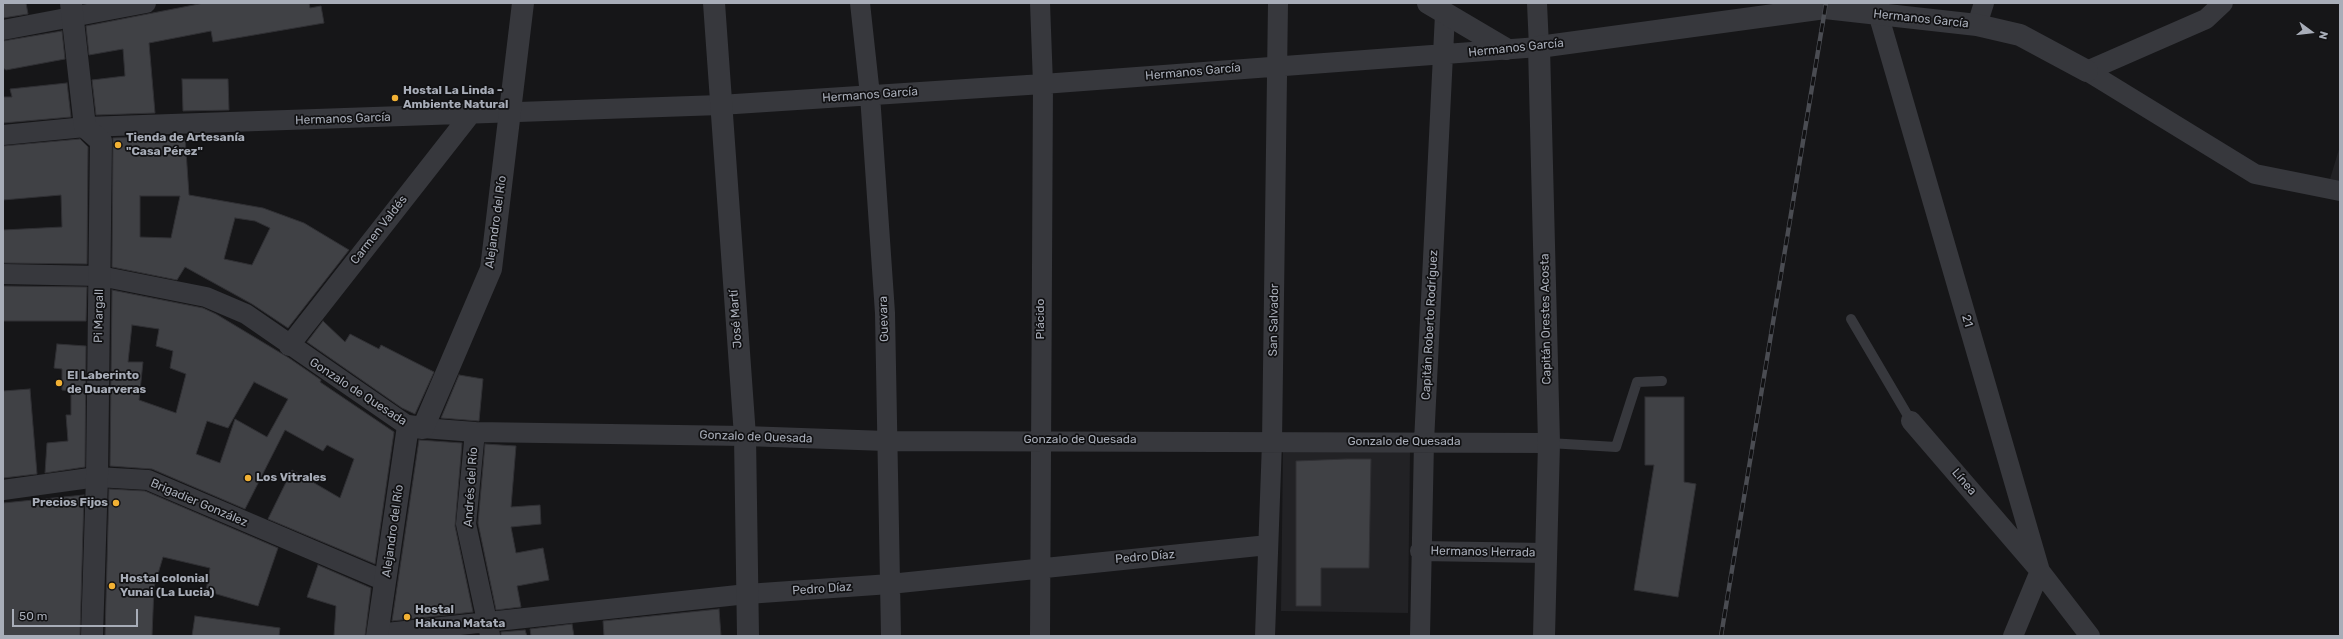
<!DOCTYPE html>
<html>
<head>
<meta charset="utf-8">
<style>
	body { margin:0 }
	#map { position:relative; width:2343px; height:639px; overflow:hidden; background:#161618; font-family:Rubik,sans-serif }
	canvas { display:block }
	.frame { position:absolute; inset:0; border:4px solid #a8adb8; pointer-events:none }
	.north { position:absolute; left:2291px; top:12px; width:40px; height:40px; -webkit-text-stroke:3px #111113; paint-order:stroke; rotate:105deg; font-size:11px; font-weight:700; line-height:16px; text-align:center; color:#a8adb8 }
	.north::after { content:''; display:block; margin:auto; width:14px; height:18px; background:#a8adb8; clip-path:polygon(50% 0,100% 100%,50% 72%,0 100%) }
	.scale { position:absolute; left:12px; top:609px; width:126px; height:18px; box-sizing:border-box; border:2px solid #a8adb8; border-top:0; padding-left:5px; font-size:12px; line-height:14px; white-space:nowrap; color:#a8adb8; -webkit-text-stroke:3px #111113; paint-order:stroke }
</style>
</head>
<body>
<div id="map">
<canvas width="2343" height="639"></canvas>
<div class="frame"></div>
<div class="north">N</div>
<div class="scale">50 m</div>
</div>
<script>
const ctx = document.querySelector('canvas').getContext('2d');
ctx.lineJoin = 'round';
function fill(path, color) { ctx.fillStyle = color; ctx.fill(path, 'evenodd'); }
const shape = rows => new Path2D(rows.map(r => 'M' + r).join(''));
function trace(path, color, width, dash) { ctx.strokeStyle = color; ctx.lineWidth = width; ctx.lineCap = dash ? 'butt' : 'round'; ctx.setLineDash(dash || []); ctx.stroke(path); }
function write(font, color, halo, rows, align = 'center') {
  ctx.font = font + ' Rubik,sans-serif'; ctx.lineWidth = 3.5; ctx.setLineDash([]); ctx.textBaseline = 'middle'; ctx.strokeStyle = halo; ctx.fillStyle = color; for (const [text, x, y, turn = 0] of rows) {
    ctx.save(); ctx.translate(x, y); ctx.rotate((+turn || 0) * Math.PI / 180); ctx.textAlign = isNaN(turn) ? turn : align; if (halo) ctx.strokeText(text, 0, 0); ctx.fillText(text, 0, 0); ctx.restore();
  }
}
const built = shape([
	[2340,146,2340,181,2330,179],
	[1283,450,1410,452,1408,613,1281,611]
]);
const building = shape([
	[3,3,26,3,28,14,3,18,3,3],
	[204,3,309,3,310,8,321,6,324,23,213,42,211,31,149,43,155,113,96,115,92,80,125,76,123,49,89,55,86,26,204,3],
	[62,31,65,59,6,70,3,68,3,41,62,31],
	[182,79,228,79,229,110,183,111,182,79],
	[67,83,71,117,3,123,3,97,12,97,10,89,67,83],
	[185,136,189,195,263,208,304,223,349,250,288,328,252,304,185,267,177,280,112,267,113,138,185,136],
	[140,196,180,196,171,238,140,237,140,196],
	[235,218,255,221,270,228,252,265,224,259,235,218],
	[80,139,88,147,87,264,3,263,3,230,62,227,61,195,3,200,3,146,80,139],
	[3,286,87,287,86,321,3,321,3,286],
	[112,290,203,308,216,314,289,358,321,380,320,382,394,432,375,564,268,519,292,470,340,498,354,459,327,445,323,451,285,430,245,509,152,469,110,466,112,290],
	[132,325,159,329,156,346,173,351,170,368,186,374,176,413,139,400,143,362,128,362,132,325],
	[254,382,288,399,267,437,235,419,220,463,196,454,207,421,228,428,254,382],
	[323,321,345,342,350,334,379,349,381,345,434,372,415,414,402,408,307,342,323,321],
	[57,344,86,346,85,467,45,473,47,443,68,441,66,415,71,415,71,391,62,390,62,369,54,368,57,344],
	[459,375,483,379,479,421,441,418,459,375],
	[30,389,37,474,3,478,3,391,30,389],
	[1645,397,1684,397,1684,482,1696,484,1678,597,1634,590,1654,465,1645,465,1645,397],
	[419,440,462,443,455,526,473,612,392,621,419,440],
	[485,444,516,446,511,507,540,505,541,524,511,527,516,553,543,548,549,580,517,586,521,607,496,610,478,523,485,444],
	[1346,459,1371,459,1369,568,1321,568,1321,606,1296,606,1296,461,1346,459],
	[109,489,145,491,278,548,258,606,206,591,210,568,163,557,154,587,152,636,105,636,109,489],
	[84,495,80,636,3,636,3,503,84,495],
	[318,565,371,588,365,636,334,636,336,606,307,597,318,565],
	[719,609,721,636,604,636,603,621,719,609],
	[195,616,280,628,279,636,192,636,195,616],
	[572,624,574,636,531,636,530,629,572,624],
	[525,630,527,636,501,636,501,632,525,630]
]);
const service = shape([
	[1851,319,1911,421],
	[1549,443,1616,447,1637,382,1662,381]
]);
const minor = shape([
	[860,3,870,95,885,313,891,636],
	[1875,3,2040,571,2013,636],
	[1977,25,1984,3],
	[3,30,146,3],
	[2087,71,2255,174,2340,191],
	[2087,71,2206,19,2223,3],
	[3,135,85,127,720,105,1043,84,1539,47,1537,3],
	[3,274,100,276,206,297,246,314,408,426],
	[289,346,470,115],
	[1911,421,2040,571,2090,636],
	[423,428,475,432,745,436,886,441,1549,443],
	[475,432,466,524,490,635],
	[3,490,97,477,148,480,385,581],
	[1420,551,1546,553],
	[377,634,747,594,890,584,1268,545],
	[1040,636,1043,84,1040,3],
	[1265,636,1272,442,1278,3],
	[1420,636,1424,442,1445,14]
]);
const tertiary = shape([
	[71,3,85,127,101,141,97,477,92,636],
	[714,3,745,436,748,636],
	[1428,3,1506,49],
	[377,636,408,426,423,428,491,269,523,3],
	[1544,636,1549,443,1539,47,1825,8,1977,25,2020,35,2087,71]
]);
const rail = shape([
	[1721,636,1826,3]
]);
const markers = [
	[395,98,4,"#f2b134"],
	[118,145,4,"#f2b134"],
	[59,383,4,"#f2b134"],
	[248,478,4,"#f2b134"],
	[116,503,4,"#f2b134"],
	[112,586,4,"#f2b134"],
	[407,617,4,"#f2b134"]
];
const streetNames = [
	["Hermanos García",1921,19,6],
	["Hermanos García",1516,48,-6],
	["Hermanos García",1193,72,-5],
	["Hermanos García",870,95,-4],
	["Hermanos García",343,119,-2],
	["Alejandro del Río",496,222,-82],
	["Carmen Valdés",379,230,-52],
	["Pi Margall",99,316,-89],
	["José Martí",736,319,-94],
	["Guevara",884,319,-92],
	["Plácido",1041,319,-90],
	["Capitán Orestes Acosta",1546,319,-91],
	["San Salvador",1274,320,-89],
	["21",1967,321,74],
	["Capitán Roberto Rodríguez",1430,325,-87],
	["Gonzalo de Quesada",358,392,33],
	["Gonzalo de Quesada",756,437,2],
	["Gonzalo de Quesada",1080,440],
	["Gonzalo de Quesada",1404,442],
	["Línea",1964,482,49],
	["Andrés del Río",471,487,-86],
	["Brigadier González",199,503,23],
	["Alejandro del Río",393,531,-82],
	["Hermanos Herrada",1483,552,1],
	["Pedro Díaz",1145,557,-5],
	["Pedro Díaz",822,589,-4]
];
const poiNames = [
	["Hostal La Linda -",403,91],
	["Ambiente Natural",403,105],
	["Tienda de Artesanía",126,138],
	["\"Casa Pérez\"",126,152],
	["El Laberinto",67,376],
	["de Duarveras",67,390],
	["Los Vitrales",256,478],
	["Precios Fijos",108,503,"right"],
	["Hostal colonial",120,579],
	["Yunai (La Lucia)",120,593],
	["Hostal",415,610],
	["Hakuna Matata",415,624]
];
fill(built, '#222225');
fill(building, '#404145');
trace(building, '#303034', 1);
trace(service, '#37383d', 10);
trace(minor, '#37383d', 20);
trace(tertiary, '#37383d', 22);
trace(rail, '#4a4c52', 4.5);
trace(rail, '#111113', 3, [9]);
for (const [x, y, r, color] of markers) { const dot = new Path2D(); dot.arc(x, y, r, 0, 2 * Math.PI); ctx.fillStyle = color; ctx.fill(dot); trace(dot, '#111113', 1.5); }
write('12px', '#a8adb8', '#111113', streetNames);
write('bold 12px', '#a8adb8', '#111113', poiNames, 'left');
</script>
</body>
</html>
